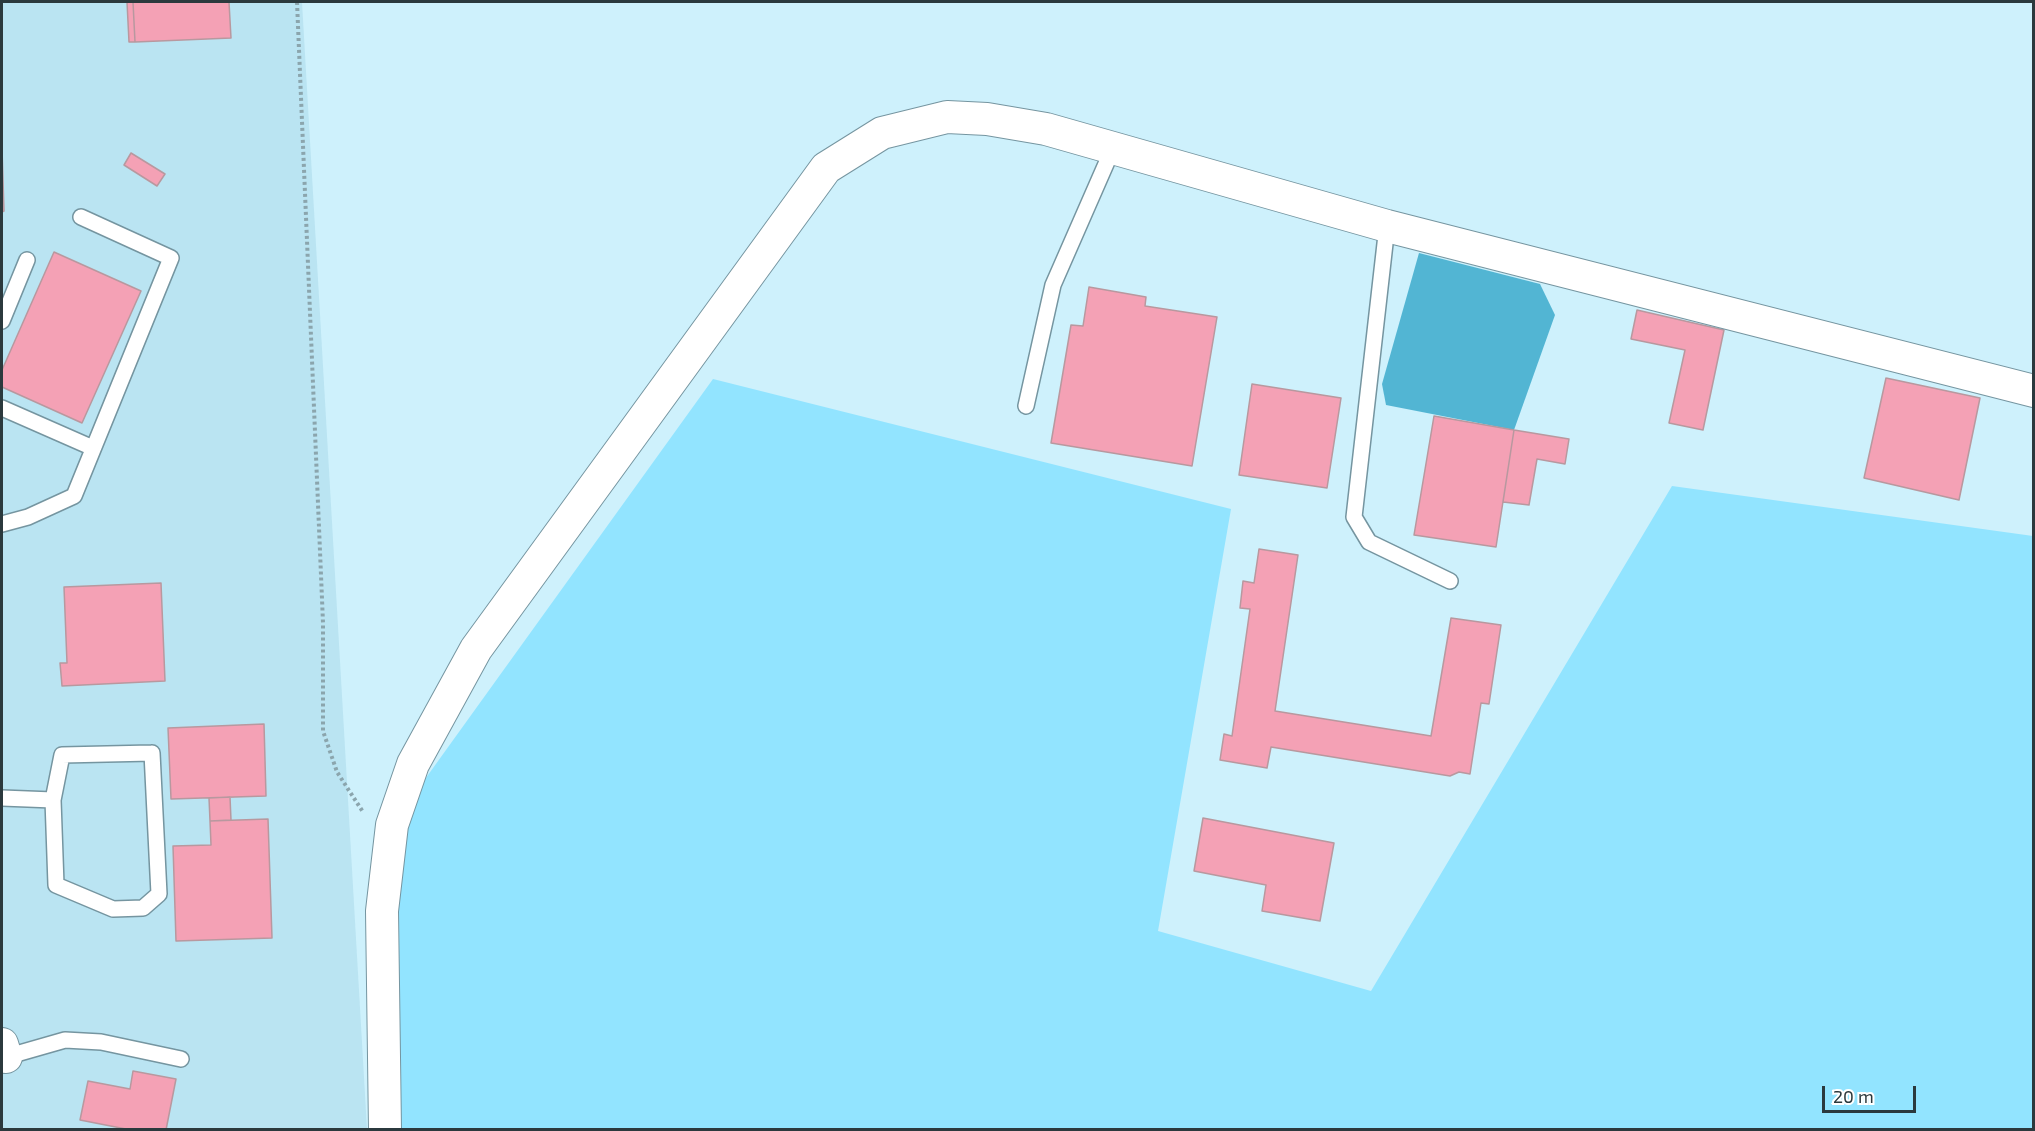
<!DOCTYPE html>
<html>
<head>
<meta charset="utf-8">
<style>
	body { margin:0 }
	#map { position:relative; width:2035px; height:1131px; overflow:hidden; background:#cef1fc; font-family:"Exo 2",sans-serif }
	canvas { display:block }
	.frame { position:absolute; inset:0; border:3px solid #2b393d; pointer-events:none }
	.scale { position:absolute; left:1822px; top:1086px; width:94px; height:27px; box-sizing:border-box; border:3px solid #2b393d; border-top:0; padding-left:8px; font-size:18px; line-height:21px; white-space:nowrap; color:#2b393d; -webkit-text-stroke:4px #fff; paint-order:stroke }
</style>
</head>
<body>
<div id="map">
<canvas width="2035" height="1131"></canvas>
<div class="frame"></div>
<div class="scale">20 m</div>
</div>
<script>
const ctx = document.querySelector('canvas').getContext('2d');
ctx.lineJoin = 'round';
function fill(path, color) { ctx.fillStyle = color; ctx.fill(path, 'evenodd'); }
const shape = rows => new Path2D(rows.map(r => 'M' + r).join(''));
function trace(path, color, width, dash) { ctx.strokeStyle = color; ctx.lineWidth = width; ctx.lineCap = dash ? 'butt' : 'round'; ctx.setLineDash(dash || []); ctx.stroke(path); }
const built = shape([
	[2,2,302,2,367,1129,2,1130]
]);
const green = shape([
	[713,379,1231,509,1158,931,1371,991,1672,486,2033,536,2033,1129,395,1129,392,825]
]);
const water = shape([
	[1419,253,1540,284,1555,315,1514,430,1386,405,1382,384]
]);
const building = shape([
	[127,2,133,2,135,42,129,42,127,2],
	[133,2,229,2,231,38,135,42,133,2],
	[2,149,4,211,2,212,2,149],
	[131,153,165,174,157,186,124,165,131,153],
	[54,252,141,291,82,423,2,387,2,370,54,252],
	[1089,287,1146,297,1145,306,1217,317,1192,466,1051,443,1071,325,1083,326,1089,287],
	[1637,310,1724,330,1703,430,1669,423,1685,350,1631,339,1637,310],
	[1886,378,1980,398,1959,500,1864,478,1886,378],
	[1252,384,1341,398,1327,488,1239,475,1252,384],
	[1434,416,1514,430,1496,547,1414,535,1434,416],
	[1514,430,1569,439,1565,464,1537,459,1529,505,1503,502,1514,430],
	[1259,549,1298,555,1275,711,1431,736,1451,618,1501,625,1489,704,1481,703,1470,774,1459,772,1450,776,1271,747,1267,768,1220,760,1224,734,1232,736,1250,609,1240,608,1243,581,1254,583,1259,549],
	[161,583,165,681,62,686,60,663,67,663,64,587,161,583],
	[264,724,266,796,171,799,168,728,264,724],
	[230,797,231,820,210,821,209,798,230,797],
	[1203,818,1334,843,1320,921,1262,911,1266,885,1194,871,1203,818],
	[268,819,272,938,176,941,173,846,211,845,210,821,268,819],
	[133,1071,176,1079,166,1130,131,1130,80,1120,88,1081,130,1089,133,1071]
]);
const path = shape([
	[297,2,323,623,323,731,337,772,363,812]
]);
const lane = shape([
	[1387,226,1354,517,1369,542,1450,581],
	[2,321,27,260],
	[1026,406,1053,285,1113,148],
	[2,408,93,448],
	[2,524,28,517,74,496,171,258,81,217],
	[152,753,159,894,143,908,113,909,56,885,53,800,62,755,152,753],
	[2,798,53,800],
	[2,1058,65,1040,101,1042,181,1059]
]);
const street = shape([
	[2,1044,6,1057],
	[385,1130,382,911,392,825,413,764,476,649,826,168,882,133,947,117,987,119,1046,129,1387,226,2034,391]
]);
fill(built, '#bae4f2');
fill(green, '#92e4ff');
fill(water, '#52b5d3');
fill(building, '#f4a1b5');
trace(building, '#b8989f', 1.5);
trace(lane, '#7595a0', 18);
trace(street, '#7595a0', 34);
trace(path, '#8ba5ad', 4, [3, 3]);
trace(lane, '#fff', 15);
trace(street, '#fff', 32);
</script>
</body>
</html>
